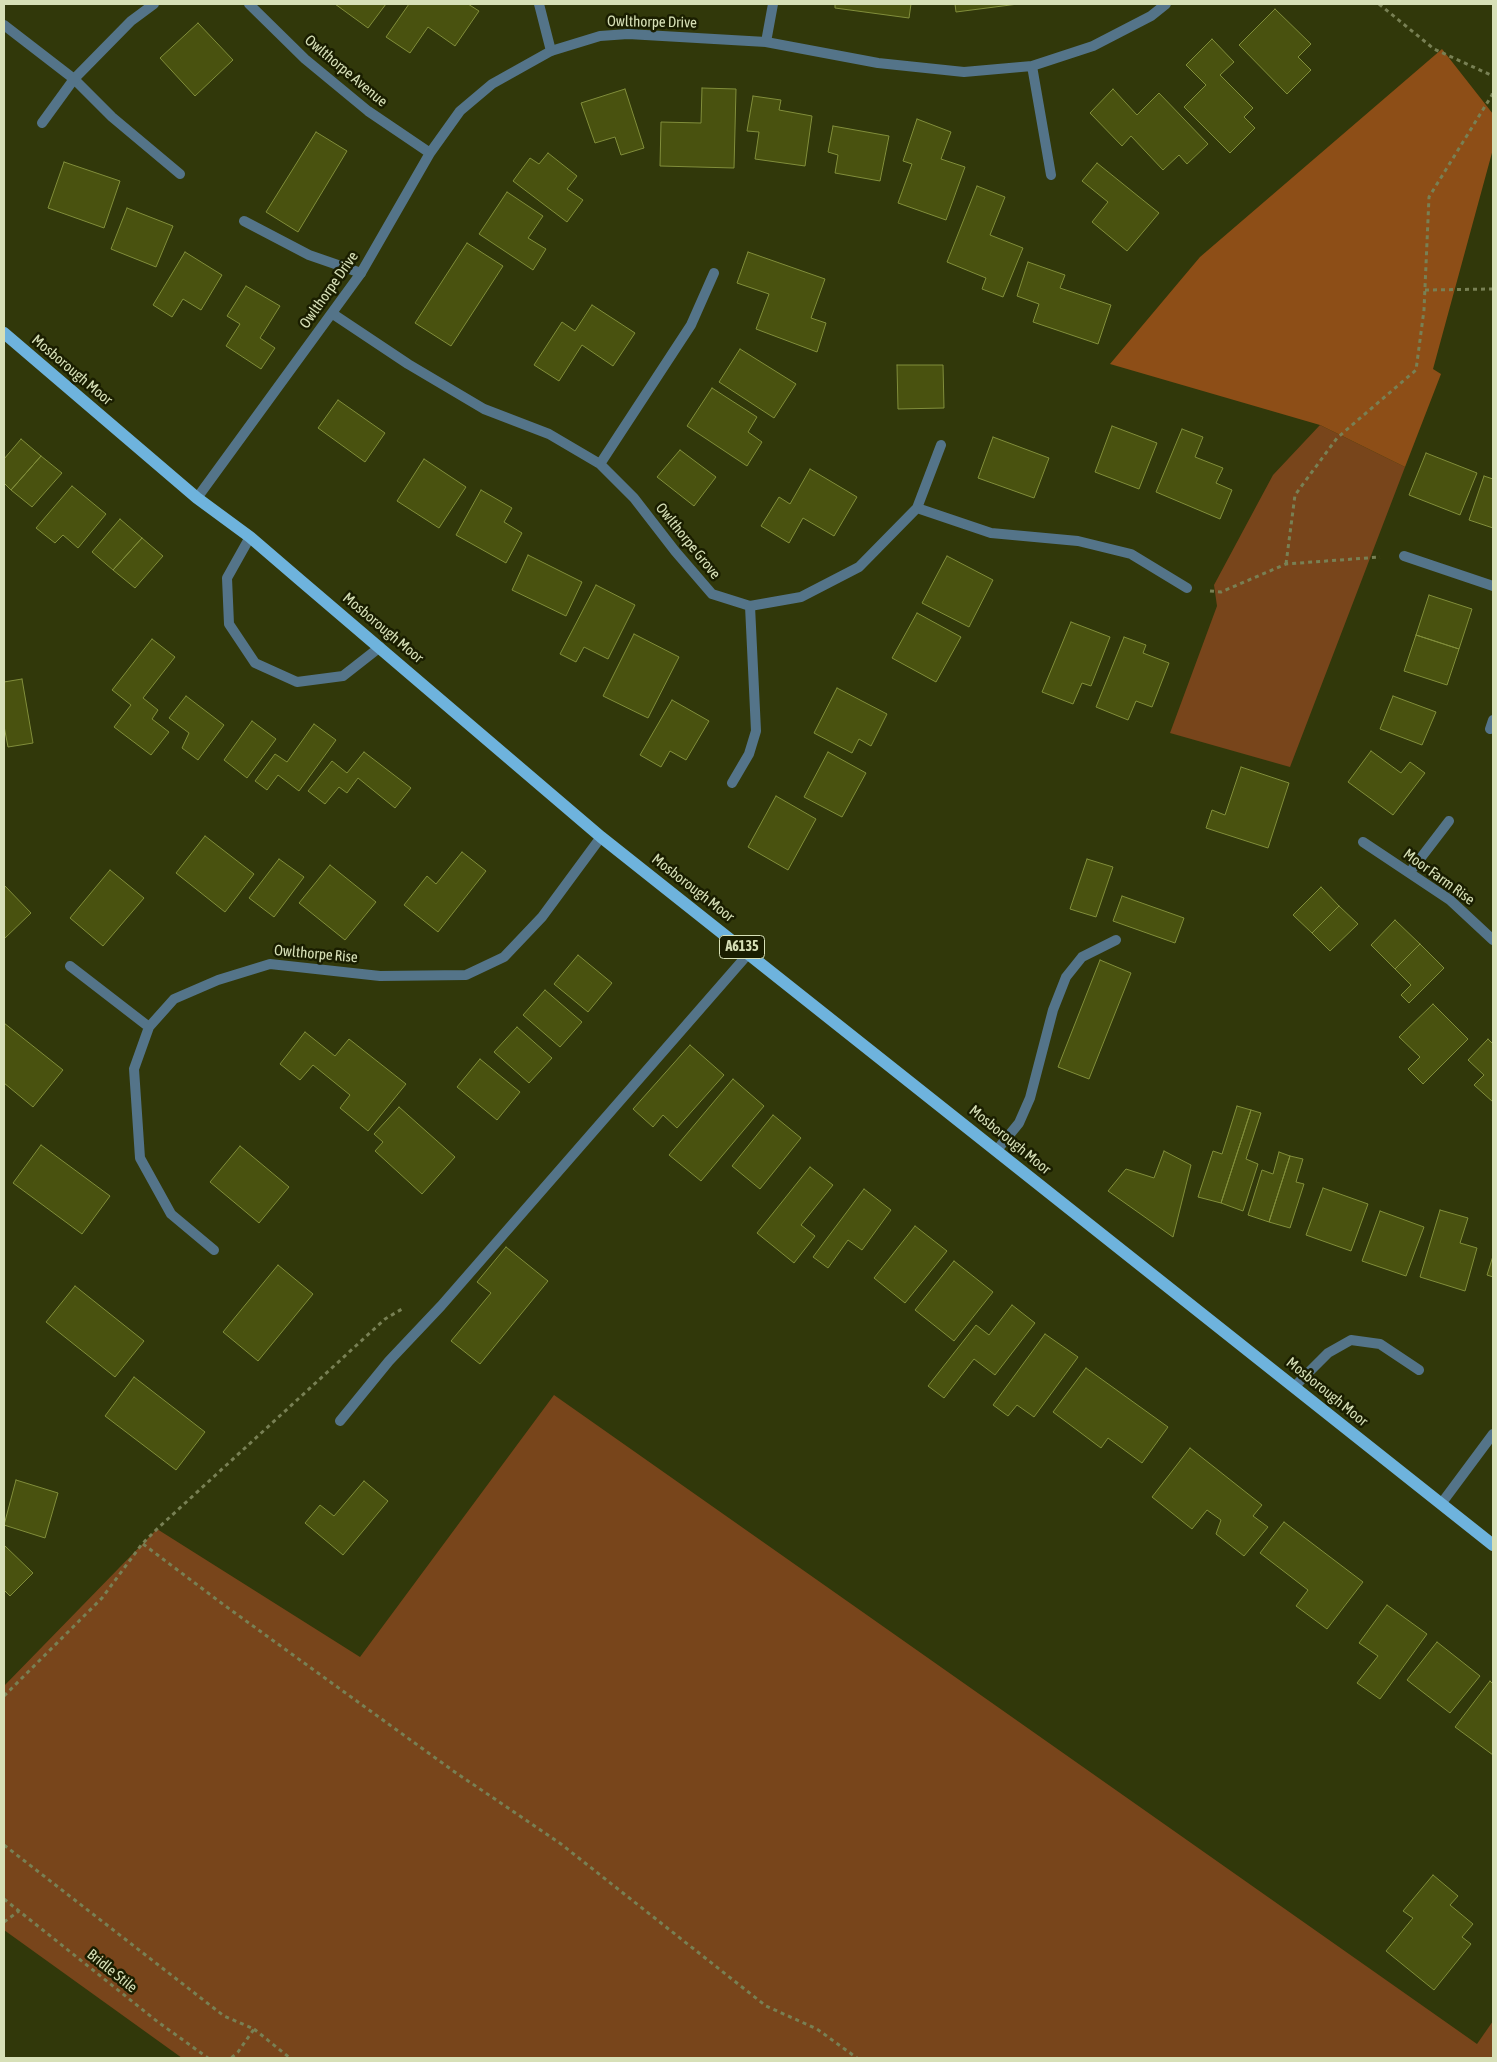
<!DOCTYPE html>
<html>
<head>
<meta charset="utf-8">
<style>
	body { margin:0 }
	#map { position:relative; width:1497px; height:2062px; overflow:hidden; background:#31380a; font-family:"Asap Condensed",sans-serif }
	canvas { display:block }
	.frame { position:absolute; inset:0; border:5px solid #d7e0b7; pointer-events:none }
</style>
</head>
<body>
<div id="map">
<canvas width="1497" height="2062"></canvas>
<div class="frame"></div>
</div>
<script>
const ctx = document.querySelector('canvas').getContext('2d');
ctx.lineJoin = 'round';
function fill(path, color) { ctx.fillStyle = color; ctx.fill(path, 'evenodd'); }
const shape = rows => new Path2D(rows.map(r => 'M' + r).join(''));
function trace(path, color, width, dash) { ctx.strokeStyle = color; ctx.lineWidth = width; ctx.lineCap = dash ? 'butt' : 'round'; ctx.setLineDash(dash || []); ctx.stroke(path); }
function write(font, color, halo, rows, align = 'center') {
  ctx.font = font + ' "Asap Condensed",sans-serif'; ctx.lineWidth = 5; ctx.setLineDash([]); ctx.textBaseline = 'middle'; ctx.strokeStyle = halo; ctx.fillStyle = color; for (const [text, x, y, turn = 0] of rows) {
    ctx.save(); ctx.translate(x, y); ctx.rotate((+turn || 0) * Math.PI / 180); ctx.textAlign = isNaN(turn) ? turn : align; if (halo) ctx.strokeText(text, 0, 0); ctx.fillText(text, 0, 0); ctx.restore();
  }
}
const green = shape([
	[1320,425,1405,467,1290,767,1170,733,1217,606,1214,585,1273,475],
	[554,1395,1477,2044,1493,2021,1493,2058,182,2058,4,1930,4,1686,157,1529,360,1657]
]);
const forest = shape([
	[1442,49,1493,114,1493,149,1433,369,1441,374,1405,467,1320,425,1110,364,1200,257]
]);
const building = shape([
	[335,4,386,4,368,28,335,4],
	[409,4,468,4,479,11,455,46,428,27,410,53,386,37,409,4],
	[835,4,911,4,909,18,835,8,835,4],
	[955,4,1018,4,956,12,955,4],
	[1275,9,1311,44,1298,57,1311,70,1287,94,1239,45,1275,9],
	[198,23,233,60,195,96,160,58,198,23],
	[1212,39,1234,62,1220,75,1253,108,1244,117,1255,128,1230,153,1184,107,1206,85,1186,65,1212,39],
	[702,88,736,89,734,168,660,166,661,122,701,123,702,88],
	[625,89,644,148,621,155,615,137,595,143,581,103,625,89],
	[1113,89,1137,115,1159,93,1208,144,1187,164,1179,155,1163,170,1131,136,1122,146,1090,113,1113,89],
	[753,96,781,100,779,110,812,116,805,166,755,159,759,132,747,131,753,96],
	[917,119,951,132,941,159,965,167,946,220,898,203,912,164,903,161,917,119],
	[833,126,889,136,880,181,835,173,838,155,828,152,833,126],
	[316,132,347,151,298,232,266,212,316,132],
	[548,153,577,176,567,189,583,200,567,222,513,181,530,158,539,164,548,153],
	[64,162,120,181,104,228,48,208,64,162],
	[1097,163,1159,213,1127,251,1092,222,1108,202,1082,181,1097,163],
	[977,186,1005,197,990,235,1023,248,1003,297,982,289,986,278,947,262,977,186],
	[507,192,543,216,528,238,546,249,533,270,479,234,507,192],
	[127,208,173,226,156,267,111,249,127,208],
	[467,243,503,266,451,346,415,323,467,243],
	[185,252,222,275,201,310,183,299,172,317,153,305,185,252],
	[748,252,825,279,811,318,826,323,817,352,756,329,769,294,737,283,748,252],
	[1028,262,1065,275,1060,288,1111,305,1098,344,1033,322,1039,304,1017,296,1028,262],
	[246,286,280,306,260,338,275,348,261,369,226,346,240,324,227,316,246,286],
	[592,305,635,333,613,366,582,345,559,381,534,365,562,322,575,331,592,305],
	[740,349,796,384,774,418,719,382,740,349],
	[897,365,943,365,944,408,898,409,897,365],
	[712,388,757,417,748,432,762,442,747,466,687,426,712,388],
	[338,400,385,433,365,462,318,428,338,400],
	[1112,426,1157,443,1139,489,1095,472,1112,426],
	[1182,429,1203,437,1195,457,1223,468,1216,483,1232,490,1220,519,1156,492,1182,429],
	[993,437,1049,458,1034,498,978,478,993,437],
	[21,439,41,456,11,490,4,483,4,459,21,439],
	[680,450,716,477,694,506,657,477,680,450],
	[1426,453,1477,473,1460,515,1409,495,1426,453],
	[41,456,62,473,32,507,11,490,41,456],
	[424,459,466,487,439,528,397,501,424,459],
	[810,469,857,497,834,536,803,518,789,543,761,526,779,497,790,504,810,469],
	[1484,476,1493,479,1493,528,1469,520,1484,476],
	[72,486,106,514,78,548,63,535,55,543,36,528,72,486],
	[481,490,512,508,504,522,522,533,506,563,456,535,481,490],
	[120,519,142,538,113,570,92,552,120,519],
	[142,538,163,556,135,588,113,570,142,538],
	[528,555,582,582,566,616,512,590,528,555],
	[947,556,993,580,969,627,922,603,947,556],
	[596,585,635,605,608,659,584,647,576,662,560,654,596,585],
	[1429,595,1472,609,1459,649,1416,635,1429,595],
	[917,613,961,637,936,682,892,658,917,613],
	[1071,622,1110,637,1091,686,1082,683,1073,704,1042,692,1071,622],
	[634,634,679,657,648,718,603,696,634,634],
	[1416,635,1459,649,1447,685,1404,671,1416,635],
	[1124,637,1146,645,1143,653,1169,663,1152,707,1136,701,1128,720,1096,707,1124,637],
	[152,639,175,657,143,698,158,710,152,719,169,732,151,755,114,727,131,705,112,690,152,639],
	[22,679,33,743,8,747,4,726,4,682,22,679],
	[837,688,887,714,871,746,859,739,852,753,814,733,837,688],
	[186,696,224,725,198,760,182,748,189,733,169,718,186,696],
	[1393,696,1436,712,1422,745,1380,729,1393,696],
	[672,700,709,721,686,760,670,751,661,767,640,755,672,700],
	[252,721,276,739,247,778,224,760,252,721],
	[314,724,336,740,299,791,278,775,267,790,255,781,275,754,287,762,314,724],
	[1371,751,1401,773,1410,762,1425,773,1393,815,1348,782,1371,751],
	[364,752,411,788,395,808,358,778,347,793,339,787,325,804,308,791,332,761,347,773,364,752],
	[828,752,866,773,842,817,804,797,828,752],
	[1241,767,1289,783,1268,848,1206,828,1212,810,1225,815,1241,767],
	[776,796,816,819,788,870,748,847,776,796],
	[205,836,254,874,225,912,176,873,205,836],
	[462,852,486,871,438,932,404,905,427,876,436,884,462,852],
	[279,859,304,877,274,917,249,898,279,859],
	[1087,859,1113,867,1096,917,1070,909,1087,859],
	[330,865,376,902,345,940,299,903,330,865],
	[110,870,144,898,103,946,70,918,110,870],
	[4,885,31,913,4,939,4,885],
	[1321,887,1339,906,1312,933,1293,915,1321,887],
	[1122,896,1184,918,1175,943,1113,921,1122,896],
	[1339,906,1358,924,1330,951,1312,933,1339,906],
	[1395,920,1420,944,1395,969,1371,945,1395,920],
	[1420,944,1444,968,1409,1003,1401,995,1411,985,1395,969,1420,944],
	[578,955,612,983,588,1012,554,984,578,955],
	[1100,960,1131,973,1089,1079,1058,1067,1100,960],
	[545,990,582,1022,560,1047,523,1015,545,990],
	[1433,1004,1468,1039,1423,1084,1408,1069,1420,1057,1399,1037,1433,1004],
	[4,1023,63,1070,33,1107,4,1083,4,1023],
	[517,1027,552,1058,529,1083,494,1052,517,1027],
	[305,1032,335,1056,349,1039,406,1084,368,1131,340,1108,350,1095,313,1065,300,1080,280,1064,305,1032],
	[1488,1039,1493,1044,1493,1102,1474,1085,1484,1075,1468,1060,1488,1039],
	[690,1045,724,1075,677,1128,663,1115,653,1127,633,1109,690,1045],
	[480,1059,520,1092,497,1120,457,1087,480,1059],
	[733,1079,764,1106,701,1181,669,1155,733,1079],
	[1237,1106,1251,1110,1221,1203,1198,1197,1213,1151,1222,1154,1237,1106],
	[399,1107,455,1157,422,1194,375,1151,383,1142,374,1134,399,1107],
	[1251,1110,1261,1113,1246,1159,1258,1164,1243,1211,1221,1203,1251,1110],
	[773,1115,801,1138,760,1189,732,1166,773,1115],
	[41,1145,110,1196,82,1234,13,1183,41,1145],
	[240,1146,289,1187,259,1223,210,1182,240,1146],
	[1164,1151,1191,1165,1173,1237,1108,1191,1126,1169,1154,1178,1164,1151],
	[1279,1152,1290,1156,1269,1222,1248,1215,1262,1170,1273,1174,1279,1152],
	[1290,1156,1303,1159,1296,1182,1304,1184,1290,1228,1269,1222,1290,1156],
	[810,1167,833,1185,801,1225,815,1236,794,1263,757,1233,810,1167],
	[1323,1188,1368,1204,1351,1251,1306,1235,1323,1188],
	[864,1189,891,1210,862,1250,848,1240,828,1268,813,1257,864,1189],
	[1440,1210,1468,1218,1460,1243,1477,1248,1465,1291,1420,1277,1440,1210],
	[1380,1211,1424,1227,1406,1276,1362,1261,1380,1211],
	[915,1226,947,1251,905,1303,874,1278,915,1226],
	[506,1247,548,1281,480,1364,451,1341,491,1293,477,1282,506,1247],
	[1493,1256,1493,1277,1487,1275,1493,1256],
	[954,1261,993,1292,954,1341,915,1310,954,1261],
	[278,1265,313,1294,258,1361,223,1332,278,1265],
	[75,1286,144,1341,115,1377,46,1322,75,1286],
	[1012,1305,1035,1323,995,1375,974,1359,944,1398,928,1386,976,1325,989,1335,1012,1305],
	[1045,1334,1078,1357,1034,1417,1017,1405,1008,1416,993,1405,1045,1334],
	[1086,1368,1168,1427,1142,1463,1108,1438,1101,1448,1053,1412,1086,1368],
	[134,1377,205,1432,176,1470,105,1416,134,1377],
	[1190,1448,1262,1505,1253,1516,1268,1527,1244,1556,1216,1534,1221,1520,1207,1510,1192,1529,1152,1497,1190,1448],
	[16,1480,58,1493,45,1538,4,1525,16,1480],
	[364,1481,388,1501,343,1555,305,1523,320,1505,334,1516,364,1481],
	[1284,1522,1363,1582,1327,1629,1296,1606,1308,1590,1260,1553,1284,1522],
	[4,1545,33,1573,10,1596,4,1590,4,1545],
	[1387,1605,1427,1634,1380,1699,1357,1683,1378,1656,1359,1643,1387,1605],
	[1437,1642,1480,1676,1450,1713,1407,1680,1437,1642],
	[1490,1681,1493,1684,1493,1755,1455,1727,1490,1681],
	[1433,1875,1458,1896,1450,1905,1473,1924,1462,1937,1471,1944,1434,1990,1386,1951,1413,1918,1403,1911,1433,1875]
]);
const path = shape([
	[1379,4,1434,49,1493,76],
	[1425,290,1493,289],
	[1286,564,1295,495,1337,438,1416,370,1424,310,1429,197,1492,95,1493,90],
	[1210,591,1221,592,1286,564,1380,557],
	[143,1544,224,1605,452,1770,561,1844,766,2006,817,2029,857,2058],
	[4,1696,102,1598,142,1544,157,1529,385,1319,402,1309],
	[4,1845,224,2016,254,2029,238,2052,231,2058],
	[4,1899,158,2022,208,2058],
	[4,1922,19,1911],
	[254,2029,290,2058]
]);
const service = shape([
	[539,4,551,51],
	[74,79,112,117,180,174],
	[244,221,309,255,361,273],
	[250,537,227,578,229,624,255,663,297,682,343,676,380,647],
	[1490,729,1493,720],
	[997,1150,1019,1123,1030,1098,1053,1010,1066,977,1082,957,1116,940],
	[1294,1387,1328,1353,1351,1340,1380,1344,1419,1370],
	[340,1421,389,1361,441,1306,749,953]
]);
const minor = shape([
	[249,4,305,59,368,111,430,153],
	[4,25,74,79],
	[766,42,773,4],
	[1032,66,1051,175],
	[42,123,74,79,131,21,154,4],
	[333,314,408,364,484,409,549,434,600,464,634,498,675,551,712,594,750,606,801,597,859,567,917,508,941,445],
	[600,464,691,325,714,273],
	[197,498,361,273,430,153,460,111,492,84,551,51,600,36,628,34,766,42,878,63,964,72,1032,66,1093,46,1151,16,1166,4],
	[917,508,991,533,1078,541,1131,554,1187,588],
	[1404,556,1493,586],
	[732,783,749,754,756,731,750,606],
	[1363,842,1450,900,1493,940],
	[1410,872,1449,821],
	[70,966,149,1027],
	[214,1250,171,1214,140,1158,134,1069,149,1027,174,999,218,980,270,964,380,976,466,975,504,957,542,917,601,837],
	[1441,1504,1493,1434]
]);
const primary = shape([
	[4,333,197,498,250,537,300,580,601,837,1493,1545]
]);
const shields = [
	[742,947,45]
];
const shieldNames = [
	["A6135",742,947]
];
const streetNames = [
	["Owlthorpe Drive",652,22,1],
	["Owlthorpe Avenue",346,71,40],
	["Owlthorpe Drive",329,290,-55],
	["Mosborough Moor",72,370,40],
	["Owlthorpe Grove",688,541,51],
	["Mosborough Moor",383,628,40],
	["Moor Farm Rise",1439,877,36],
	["Mosborough Moor",693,888,38],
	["Owlthorpe Rise",316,954,5],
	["Mosborough Moor",1010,1140,39],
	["Mosborough Moor",1327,1392,39],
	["Bridle Stile",112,1971,39]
];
fill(green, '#78451b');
fill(forest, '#8d4e17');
fill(building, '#49520f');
trace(building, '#818e3b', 1);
trace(path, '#788054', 3, [4, 4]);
trace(service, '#547489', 10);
trace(minor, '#547489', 10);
trace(primary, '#6eb3dd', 12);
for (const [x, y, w] of shields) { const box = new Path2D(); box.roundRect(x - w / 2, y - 11.5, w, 23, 4); ctx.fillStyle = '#1a1e00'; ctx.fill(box); trace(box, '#d7e0b7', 1); }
write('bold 14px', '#d7e0b7', null, shieldNames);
write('15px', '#d7e0b7', '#1a1e00', streetNames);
</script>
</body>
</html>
